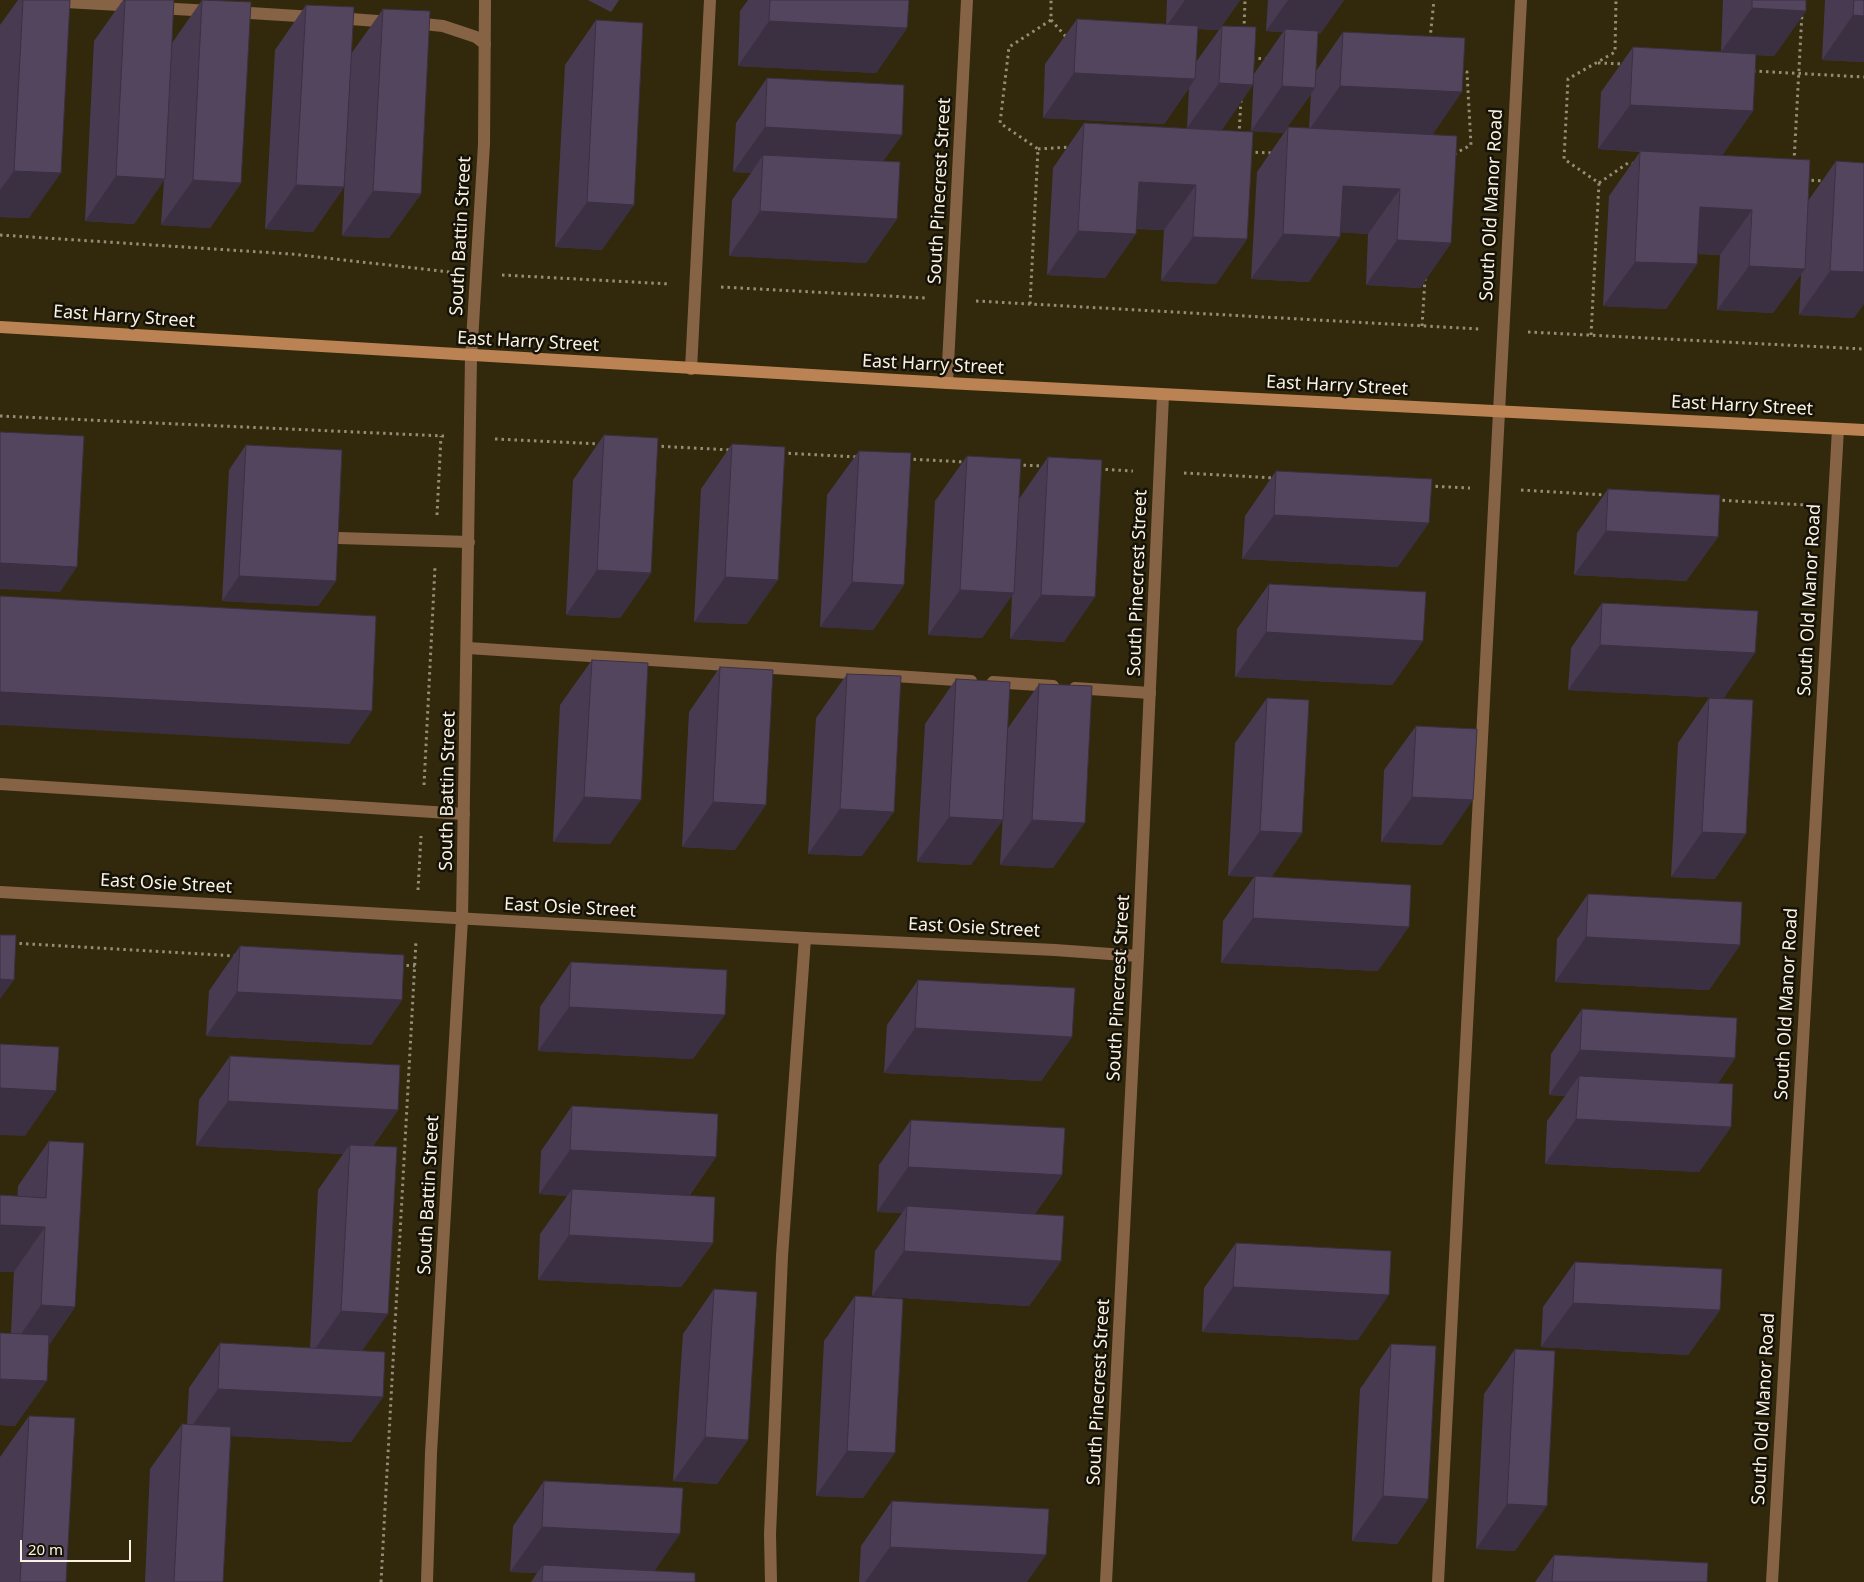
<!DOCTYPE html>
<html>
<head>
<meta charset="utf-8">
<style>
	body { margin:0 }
	#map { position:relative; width:1864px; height:1582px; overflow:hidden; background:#32290d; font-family:"Noto Sans",sans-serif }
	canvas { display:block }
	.scale { position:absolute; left:20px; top:1540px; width:111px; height:22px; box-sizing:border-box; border:2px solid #f9f3e3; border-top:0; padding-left:6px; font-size:15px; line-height:18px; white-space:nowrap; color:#f9f3e3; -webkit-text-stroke:4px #161207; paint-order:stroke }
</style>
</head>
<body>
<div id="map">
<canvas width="1864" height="1582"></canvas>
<div class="scale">20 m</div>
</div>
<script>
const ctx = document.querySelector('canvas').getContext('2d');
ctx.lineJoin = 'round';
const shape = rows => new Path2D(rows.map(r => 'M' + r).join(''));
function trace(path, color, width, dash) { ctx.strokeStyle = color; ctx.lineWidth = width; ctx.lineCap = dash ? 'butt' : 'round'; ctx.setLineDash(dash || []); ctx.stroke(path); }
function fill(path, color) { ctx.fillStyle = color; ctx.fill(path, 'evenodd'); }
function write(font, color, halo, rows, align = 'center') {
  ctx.font = font + ' "Noto Sans",sans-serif'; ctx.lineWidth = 5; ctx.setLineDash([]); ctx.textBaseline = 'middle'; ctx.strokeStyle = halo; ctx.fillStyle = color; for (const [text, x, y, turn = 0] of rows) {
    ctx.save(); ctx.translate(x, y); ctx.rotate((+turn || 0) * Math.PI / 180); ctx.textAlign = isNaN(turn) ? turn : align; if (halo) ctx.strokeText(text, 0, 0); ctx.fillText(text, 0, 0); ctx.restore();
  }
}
const path = shape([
	[1051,20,1067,38],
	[1244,30,1245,0],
	[1430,39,1434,0],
	[1252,58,1268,59],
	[1598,63,1624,64],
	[1753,71,1864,77],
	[1239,135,1241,99],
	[1038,149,1070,147],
	[1249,152,1272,153],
	[1454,154,1471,145,1467,72,1461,68],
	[1794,162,1802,13],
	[1805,180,1826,181],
	[1599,183,1628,163,1634,164],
	[0,235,291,254,450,272],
	[502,275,670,284],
	[721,287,925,298],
	[976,301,1479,329],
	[1030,304,1038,149,1000,123,1009,47,1051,20,1051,0],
	[1422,326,1425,279],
	[1528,332,1864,349],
	[1591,335,1599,183,1564,159,1568,79,1615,52,1616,0],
	[0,416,444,436],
	[495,439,601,444],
	[655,446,731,450],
	[782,453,858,457],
	[907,459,966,462],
	[1017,465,1046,466],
	[1099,469,1133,471],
	[1184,473,1275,478],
	[1429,486,1470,488],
	[1521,490,1607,495],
	[1716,500,1807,505],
	[437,515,441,436],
	[424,785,435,567],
	[418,890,421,836],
	[13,943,236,956],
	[400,965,415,966],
	[381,1582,416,941]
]);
const lane = shape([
	[30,0,137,6],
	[157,8,212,11],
	[234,12,314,17],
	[337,18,391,22],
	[414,23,443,26,476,37,485,44],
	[691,369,710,0],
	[338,538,469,542],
	[468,648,971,681],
	[993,682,1053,686],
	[1075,688,1150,693],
	[0,784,464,814],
	[771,1582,770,1534,782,1256,805,938],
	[1438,1582,1499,412]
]);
const street = shape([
	[947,383,967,0],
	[1499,412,1521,0],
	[0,892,805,938,1055,950,1138,956],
	[427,1582,431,1453,462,919,471,357,484,144,485,0],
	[1106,1582,1138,956,1163,395],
	[1772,1582,1838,429]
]);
const secondary = shape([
	[0,327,947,383,1864,430]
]);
const wall = shape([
	[18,0,70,0,29,218,0,217,0,25],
	[123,0,174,0,172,43,202,0,241,183,210,228,161,225,164,180,134,224,85,221,94,41],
	[588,0,619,0,611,12],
	[748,0,909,0,907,28,876,73,738,66,740,11],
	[1167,0,1240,0,1222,26,1222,130,1187,128,1189,88,1164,124,1043,118,1045,64,1077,19,1166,24],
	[1198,29,1219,30,1196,62],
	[1268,0,1344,0,1320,34,1318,34,1316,71,1343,32,1433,134,1451,243,1420,288,1366,285,1368,234,1340,232,1309,282,1251,279,1257,172,1288,127,1309,128,1311,94,1283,133,1251,131,1254,74,1283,32,1266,31],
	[1723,0,1806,0,1806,11,1774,56,1756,55,1722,155,1808,201,1836,161,1854,318,1799,315,1801,274,1773,313,1717,310,1720,255,1698,254,1697,264,1666,309,1603,306,1609,196,1640,152,1598,149,1601,92,1633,47,1721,52],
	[1825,0,1864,0,1864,62,1822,60],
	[306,5,344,187,313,232,265,229,275,50],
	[383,9,421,194,389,238,342,236,351,54],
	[596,20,602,250,555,247,565,65],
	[767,78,902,135,883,161,897,219,866,263,729,256,732,200,751,173,733,172,736,123],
	[1084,123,1253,132,1247,239,1216,284,1161,281,1164,230,1136,229,1105,278,1047,275,1053,168],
	[604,435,651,573,620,618,566,615,573,480],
	[732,444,747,624,694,622,701,489],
	[246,445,336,581,318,606,222,601,229,470],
	[859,451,904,585,873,630,820,627,827,495],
	[967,456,1019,499,1048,457,1064,642,1010,639,1012,595,982,638,928,635,935,501],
	[1276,471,1398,567,1242,559,1245,516],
	[1608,489,1718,537,1686,581,1574,575,1577,533],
	[1269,584,1423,641,1392,685,1235,677,1237,629],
	[1602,603,1724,698,1568,690,1571,648],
	[592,660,610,844,553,842,560,705],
	[720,667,735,850,682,847,689,712],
	[847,674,862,856,808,854,816,718],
	[956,679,971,865,917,862,925,724],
	[1039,684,1053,868,1000,865,1008,728],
	[1267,698,1302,833,1271,877,1378,971,1221,963,1223,921,1254,877,1228,876,1235,743],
	[1709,698,1715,879,1671,877,1678,743],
	[1416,726,1442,845,1381,842,1384,770],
	[1588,894,1740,945,1709,990,1555,982,1557,939],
	[240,946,402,1000,371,1045,206,1036,209,991],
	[571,962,693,1059,538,1051,540,1007],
	[918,980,1072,1037,1041,1081,884,1073,887,1025],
	[1582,1009,1735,1058,1718,1083,1731,1127,1699,1172,1545,1164,1547,1121,1565,1096,1549,1095,1551,1054],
	[230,1056,398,1110,373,1146,362,1351,383,1397,351,1442,231,1436,223,1582,145,1582,150,1469,182,1424,187,1424,189,1388,220,1343,310,1348,318,1190,343,1154,196,1146,199,1100],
	[572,1106,716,1157,689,1196,713,1243,681,1287,538,1280,540,1234,567,1196,539,1194,541,1151],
	[911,1120,1062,1175,1035,1214,1061,1261,1029,1306,872,1296,875,1251,902,1213,877,1212,879,1165],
	[49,1141,75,1307,49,1345,15,1426,0,1425,0,1333,11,1333,18,1186],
	[1236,1243,1358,1340,1202,1332,1204,1288],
	[1575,1262,1720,1310,1688,1355,1541,1347,1543,1307],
	[714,1289,748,1440,717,1484,673,1481,683,1334],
	[855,1296,863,1498,816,1496,824,1341],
	[1391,1344,1428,1499,1397,1544,1352,1541,1360,1389],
	[1515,1349,1515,1551,1476,1549,1484,1394],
	[29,1416,66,1582,0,1582,0,1457],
	[544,1481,655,1571,695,1582,531,1582,537,1573,510,1572,513,1526],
	[892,1501,1027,1582,859,1582,861,1546],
	[1554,1555,1707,1582,1535,1582]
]);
const shadedWall = shape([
	[1185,0,1240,0,1219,30,1166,27],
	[1288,0,1344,0,1320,34,1285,32,1285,29,1283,32,1266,31],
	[1752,8,1806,11,1774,56,1720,53],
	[1853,15,1864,16,1864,62,1822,60],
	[769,21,907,28,876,73,738,66],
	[1074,73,1195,79,1164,124,1043,118],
	[1219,83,1253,85,1222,130,1187,128],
	[1282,86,1315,88,1283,133,1251,131],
	[1340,86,1462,92,1431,137,1309,130],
	[1630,105,1753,111,1722,156,1598,149],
	[765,127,902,135,870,179,763,155,751,173,733,172],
	[14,171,61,173,29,218,0,217,0,190],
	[116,176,165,179,134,224,85,221],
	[193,180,241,183,210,228,161,225],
	[1139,182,1196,185,1164,230,1107,227],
	[296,185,344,187,313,232,265,229],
	[1343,186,1400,189,1368,234,1311,231],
	[373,191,421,194,389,238,342,236],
	[587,202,634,205,602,250,555,247],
	[1700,207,1752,210,1720,255,1669,252],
	[760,211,897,219,866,263,729,256],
	[1078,231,1136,234,1105,278,1047,275],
	[1283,234,1340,237,1309,282,1251,279],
	[1193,237,1247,239,1216,284,1161,281],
	[1397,240,1451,243,1420,288,1366,285],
	[1635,262,1697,264,1666,309,1603,306],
	[1749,266,1805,269,1773,313,1717,310],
	[1830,271,1864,272,1864,304,1854,318,1799,315],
	[1274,515,1429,523,1398,567,1242,559],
	[1606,531,1718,537,1686,581,1574,575],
	[0,563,77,567,60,592,0,589],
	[597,570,651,573,620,618,566,615],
	[239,576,336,581,318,606,222,601],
	[725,577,778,580,747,624,694,622],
	[852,582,904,585,873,630,820,627],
	[960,590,1014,593,982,638,928,635],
	[1041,595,1095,597,1064,642,1010,639],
	[1266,632,1423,641,1392,685,1235,677],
	[1600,645,1755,653,1724,698,1568,690],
	[0,692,372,711,349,744,0,725],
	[584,797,641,800,610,844,553,842],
	[1412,797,1473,800,1442,845,1381,842],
	[713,802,766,805,735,850,682,847],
	[840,809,894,812,862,856,808,854],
	[949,817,1003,820,971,865,917,862],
	[1032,820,1085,823,1053,868,1000,865],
	[1260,831,1302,833,1271,878,1228,876],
	[1702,832,1746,834,1715,879,1671,877],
	[1253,918,1409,927,1378,971,1221,963],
	[1586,937,1740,945,1709,990,1555,982],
	[0,979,14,980,0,999],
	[237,992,402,1000,371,1045,206,1036],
	[569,1007,725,1015,693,1059,538,1051],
	[915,1028,1072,1037,1041,1081,884,1073],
	[1580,1050,1735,1058,1704,1103,1579,1076,1565,1096,1549,1095],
	[0,1088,56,1091,25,1136,0,1135],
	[228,1101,398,1110,366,1155,350,1145,343,1154,196,1146],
	[1576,1119,1731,1127,1699,1172,1545,1164],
	[570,1150,716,1157,684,1202,572,1189,567,1196,539,1194],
	[908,1167,1062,1175,1031,1220,907,1206,902,1213,877,1212],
	[0,1225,45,1227,14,1272,0,1272],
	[569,1235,713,1243,681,1287,538,1280],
	[904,1251,1061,1261,1029,1306,872,1296],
	[1233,1287,1389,1295,1358,1340,1202,1332],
	[1573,1303,1720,1310,1688,1355,1541,1347],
	[41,1305,75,1307,44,1352,10,1350],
	[341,1311,388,1314,357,1358,310,1356],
	[0,1379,47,1381,15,1426,0,1425],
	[218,1389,383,1397,351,1442,186,1434],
	[705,1437,748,1440,717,1484,673,1481],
	[847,1451,895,1453,863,1498,816,1496],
	[1383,1496,1428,1499,1397,1544,1352,1541],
	[1507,1504,1547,1506,1515,1551,1476,1549],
	[542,1527,680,1534,649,1579,543,1565,537,1573,510,1572],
	[890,1547,1046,1555,1027,1582,865,1582]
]);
const building = shape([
	[23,0,70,0,61,173,14,171,23,0],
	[125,0,174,0,165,179,116,176,125,0],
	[202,0,251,2,241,183,193,180,202,0],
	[770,0,909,0,907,28,769,21,770,0],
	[1752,0,1806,0,1806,11,1752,8,1752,0],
	[1854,0,1864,0,1864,16,1853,15,1854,0],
	[306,5,354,7,344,187,296,185,306,5],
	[383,9,430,11,421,194,373,191,383,9],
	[1077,19,1198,26,1195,79,1074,73,1077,19],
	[596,20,643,23,634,205,587,202,596,20],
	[1222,26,1256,27,1253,85,1219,83,1222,26],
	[1285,29,1318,31,1315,88,1282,86,1285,29],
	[1343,32,1465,38,1462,92,1340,86,1343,32],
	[1633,47,1756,54,1753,111,1630,105,1633,47],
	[767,78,904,85,902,135,765,127,767,78],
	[1084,123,1253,132,1247,239,1193,237,1196,185,1139,182,1136,234,1078,231,1084,123],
	[1288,127,1457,136,1451,243,1397,240,1400,189,1343,186,1340,237,1283,234,1288,127],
	[1640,151,1810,160,1805,269,1749,266,1752,210,1700,207,1697,264,1635,262,1640,151],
	[763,155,900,162,897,219,760,211,763,155],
	[1836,161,1864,163,1864,272,1830,271,1836,161],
	[0,432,84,436,77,567,0,563,0,432],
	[604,435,658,438,651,573,597,570,604,435],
	[732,444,785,447,778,580,725,577,732,444],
	[246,445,342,450,336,581,239,576,246,445],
	[859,451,911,453,904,585,852,582,859,451],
	[967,456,1021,459,1014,593,960,590,967,456],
	[1048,457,1102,460,1095,597,1041,595,1048,457],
	[1276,471,1432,479,1429,523,1274,515,1276,471],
	[1608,489,1720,495,1718,537,1606,531,1608,489],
	[1269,584,1426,592,1423,641,1266,632,1269,584],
	[0,596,376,616,372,711,0,692,0,596],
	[1602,603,1758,611,1755,653,1600,645,1602,603],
	[592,660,648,663,641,800,584,797,592,660],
	[720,667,773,670,766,805,713,802,720,667],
	[847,674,901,676,894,812,840,809,847,674],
	[956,679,1010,682,1003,820,949,817,956,679],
	[1039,684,1092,686,1085,823,1032,820,1039,684],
	[1267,698,1309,700,1302,833,1260,831,1267,698],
	[1709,698,1753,700,1746,834,1702,832,1709,698],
	[1416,726,1477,729,1473,800,1412,797,1416,726],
	[1255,876,1411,885,1409,927,1253,918,1255,876],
	[1588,894,1742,902,1740,945,1586,937,1588,894],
	[0,935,16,935,14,980,0,979,0,935],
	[240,946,404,955,402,1000,237,992,240,946],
	[571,962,727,970,725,1015,569,1007,571,962],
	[918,980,1075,988,1072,1037,915,1028,918,980],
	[1582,1009,1737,1018,1735,1058,1580,1050,1582,1009],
	[0,1044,59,1047,56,1091,0,1088,0,1044],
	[230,1056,400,1065,398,1110,228,1101,230,1056],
	[1579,1076,1733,1084,1731,1127,1576,1119,1579,1076],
	[572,1106,718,1114,716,1157,570,1150,572,1106],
	[911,1120,1065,1128,1062,1175,908,1167,911,1120],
	[49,1141,84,1143,75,1307,41,1305,45,1227,0,1225,0,1195,46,1198,49,1141],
	[350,1145,397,1147,388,1314,341,1311,350,1145],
	[572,1189,715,1197,713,1243,569,1235,572,1189],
	[907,1206,1064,1216,1061,1261,904,1251,907,1206],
	[1236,1243,1391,1251,1389,1295,1233,1287,1236,1243],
	[1575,1262,1722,1269,1720,1310,1573,1303,1575,1262],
	[714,1289,757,1292,748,1440,705,1437,714,1289],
	[855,1296,903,1299,895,1453,847,1451,855,1296],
	[0,1333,49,1335,47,1381,0,1379,0,1333],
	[220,1343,385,1352,383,1397,218,1389,220,1343],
	[1391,1344,1436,1346,1428,1499,1383,1496,1391,1344],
	[1515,1349,1555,1351,1547,1506,1507,1504,1515,1349],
	[29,1416,75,1418,66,1582,20,1582,29,1416],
	[182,1424,231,1427,223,1582,174,1582,182,1424],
	[544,1481,683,1488,680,1534,542,1527,544,1481],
	[892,1501,1049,1509,1046,1555,890,1547,892,1501],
	[1554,1555,1708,1563,1707,1582,1552,1582,1554,1555],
	[543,1565,695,1573,695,1582,542,1582,543,1565]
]);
const streetNames = [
	["South Pinecrest Street",940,191,-87],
	["South Old Manor Road",1492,205,-87],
	["South Battin Street",461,236,-87],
	["East Harry Street",124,317,4],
	["East Harry Street",528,342,3],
	["East Harry Street",933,365,3],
	["East Harry Street",1337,386,3],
	["East Harry Street",1742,406,3],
	["South Pinecrest Street",1138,583,-88],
	["South Old Manor Road",1810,600,-87],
	["South Battin Street",448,791,-89],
	["East Osie Street",166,884,3],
	["East Osie Street",570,908,3],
	["East Osie Street",974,928,3],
	["South Pinecrest Street",1119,988,-87],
	["South Old Manor Road",1787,1004,-87],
	["South Battin Street",429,1195,-87],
	["South Pinecrest Street",1099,1392,-87],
	["South Old Manor Road",1764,1409,-87]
];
trace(path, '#948d77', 3, [2.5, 4]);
trace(lane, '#876346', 12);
trace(street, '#876346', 12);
trace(secondary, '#bb8353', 12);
fill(wall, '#483b51');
fill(shadedWall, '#3b3042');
fill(building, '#54455e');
trace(building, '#3b3042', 1);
write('18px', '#f9f3e3', '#161207', streetNames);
</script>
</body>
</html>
